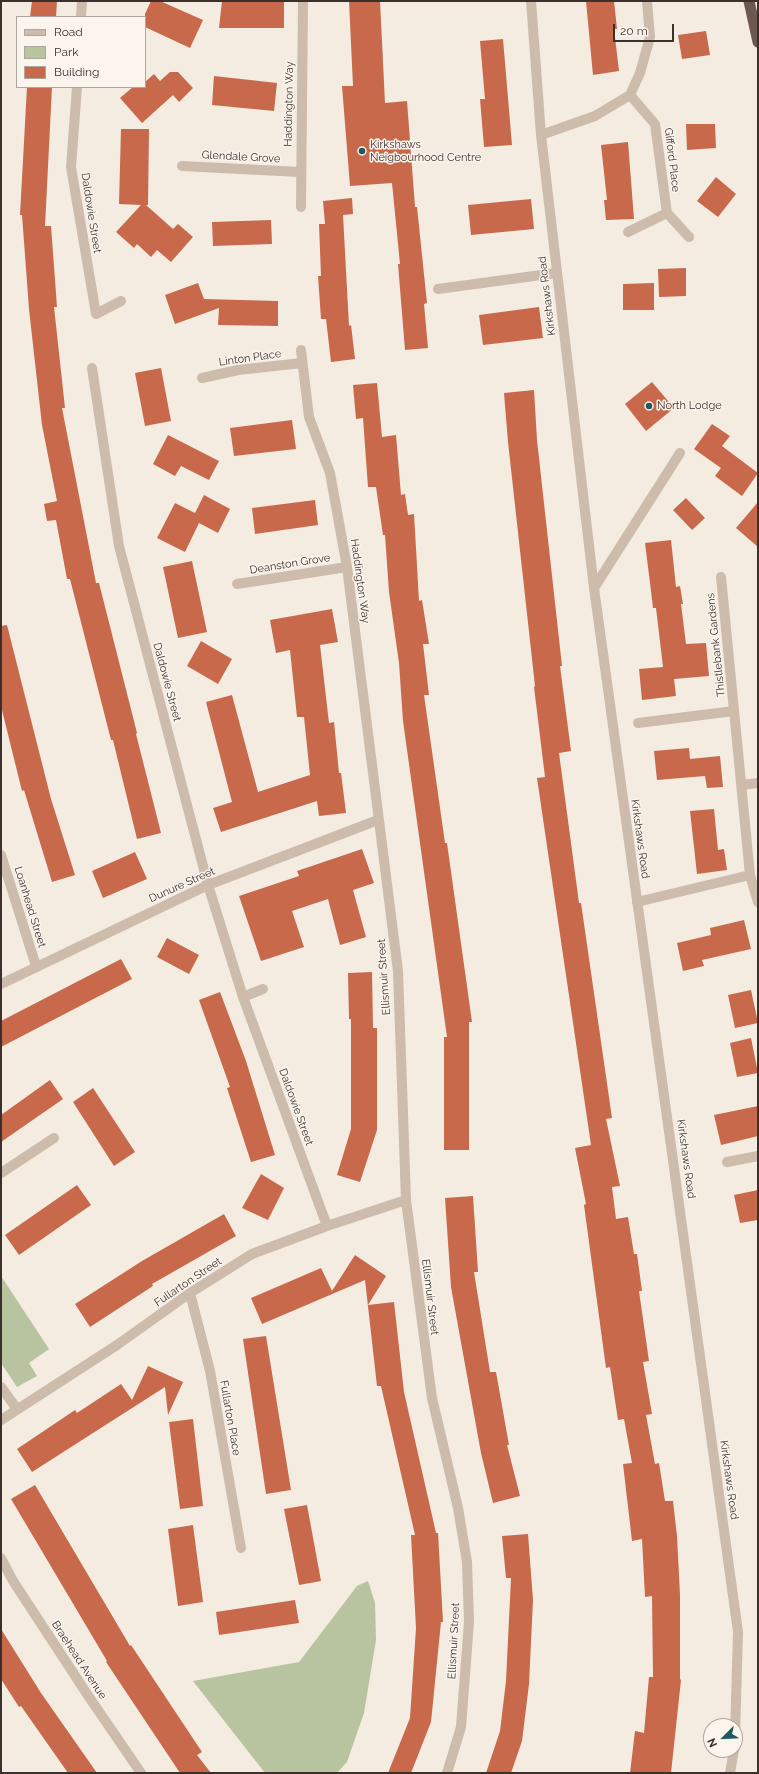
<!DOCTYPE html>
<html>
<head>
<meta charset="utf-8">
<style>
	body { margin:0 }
	#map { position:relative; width:759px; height:1774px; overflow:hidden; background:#f4ebe1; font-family:Raleway,sans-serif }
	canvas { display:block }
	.frame { position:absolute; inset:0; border:2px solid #3b302b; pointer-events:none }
	.legend { position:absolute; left:16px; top:16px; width:130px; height:72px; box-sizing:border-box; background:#fbf5ee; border:1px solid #aea6a0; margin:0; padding:5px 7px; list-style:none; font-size:12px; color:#3b302b }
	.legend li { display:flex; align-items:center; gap:8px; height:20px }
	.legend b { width:20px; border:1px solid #aea6a0 }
	.north { position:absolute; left:703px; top:1718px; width:40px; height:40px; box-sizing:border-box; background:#fbf5ee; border:1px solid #aea6a0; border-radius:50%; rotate:246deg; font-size:11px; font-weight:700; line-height:16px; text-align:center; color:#3b302b }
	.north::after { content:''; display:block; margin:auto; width:14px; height:18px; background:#1f5a5e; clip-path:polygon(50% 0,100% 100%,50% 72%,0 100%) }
	.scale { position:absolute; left:613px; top:24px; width:61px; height:18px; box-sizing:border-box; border:2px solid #3b302b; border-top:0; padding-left:5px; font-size:12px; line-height:14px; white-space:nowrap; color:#3b302b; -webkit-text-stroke:3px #fbf5ee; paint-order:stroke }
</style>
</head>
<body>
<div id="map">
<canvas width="759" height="1774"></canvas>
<div class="frame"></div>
<ul class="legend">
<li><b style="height:5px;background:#cdbbac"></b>Road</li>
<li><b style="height:11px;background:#b8c4a0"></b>Park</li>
<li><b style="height:11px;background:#c8694b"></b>Building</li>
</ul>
<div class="north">N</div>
<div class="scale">20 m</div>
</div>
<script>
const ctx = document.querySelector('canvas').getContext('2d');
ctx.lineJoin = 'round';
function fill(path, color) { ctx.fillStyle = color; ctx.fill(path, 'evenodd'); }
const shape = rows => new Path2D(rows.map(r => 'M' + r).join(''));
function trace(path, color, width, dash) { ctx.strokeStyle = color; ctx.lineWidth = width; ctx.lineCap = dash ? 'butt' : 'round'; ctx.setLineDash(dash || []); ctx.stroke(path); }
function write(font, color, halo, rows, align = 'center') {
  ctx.font = font + ' Raleway,sans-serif'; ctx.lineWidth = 3; ctx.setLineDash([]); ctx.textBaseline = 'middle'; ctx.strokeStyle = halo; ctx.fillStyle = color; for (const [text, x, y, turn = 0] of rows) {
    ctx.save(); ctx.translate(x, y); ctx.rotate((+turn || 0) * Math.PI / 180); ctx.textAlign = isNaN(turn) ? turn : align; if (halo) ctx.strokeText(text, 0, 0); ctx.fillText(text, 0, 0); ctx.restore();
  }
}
const green = shape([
	[1,1276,49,1349,29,1363,37,1376,17,1387,1,1363],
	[368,1581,375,1603,376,1640,364,1713,347,1762,337,1773,265,1773,193,1681,299,1662,357,1586]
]);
const building = shape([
	[32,1,57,1,56,17,30,17],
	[151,1,160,1,203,20,190,48,145,27,145,14],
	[222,1,284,1,284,28,219,28],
	[349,1,380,1,385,103,407,101,415,207,417,207,427,303,424,304,428,348,405,350,398,264,400,264,392,183,350,186,342,86,353,86],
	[586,1,614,1,617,29,614,29,619,71,593,75],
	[706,31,710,55,682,59,678,35],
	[503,39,512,145,484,147,480,99,485,99,480,41],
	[170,72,178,72,193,88,179,102,173,95,142,123,120,98,133,87,145,87,145,82,154,74,160,81],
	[214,76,277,83,274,111,212,105],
	[27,87,52,87,45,226,51,226,57,307,54,307,65,408,62,408,96,583,99,583,137,733,136,734,161,833,137,839,113,740,111,740,70,579,67,579,56,520,47,521,44,504,57,501,42,425,29,309,22,215,20,215],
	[686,124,715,124,716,148,687,150],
	[121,129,149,129,148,205,146,205,173,229,178,224,193,237,171,262,157,250,151,257,137,244,134,248,116,232,141,205,119,204],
	[628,142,634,219,606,220,604,200,607,200,601,145],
	[716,177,736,194,718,217,697,201],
	[352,198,353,214,343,215,349,326,351,325,355,359,331,362,326,319,321,319,318,276,321,276,319,224,325,224,323,201],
	[531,199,534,229,471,235,468,205],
	[271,220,272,244,213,246,212,222],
	[686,268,686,296,659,297,658,269],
	[198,283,204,299,278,301,278,326,218,325,219,308,175,324,165,295],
	[654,283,654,310,623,310,623,284],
	[539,307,543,338,483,345,479,315],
	[161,368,171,421,145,426,135,373],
	[652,382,674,408,646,431,625,404],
	[377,383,382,437,396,435,401,495,405,494,408,515,414,514,419,601,422,600,429,644,423,644,429,695,424,695,445,843,447,843,472,1022,469,1022,469,1150,444,1150,444,1037,447,1037,403,721,399,663,389,592,385,535,383,535,376,487,368,487,363,418,356,419,353,385],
	[534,390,537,440,562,666,560,666,571,751,559,753,579,903,581,903,612,1118,606,1119,620,1186,612,1187,616,1219,628,1217,634,1254,637,1254,642,1291,639,1291,649,1361,643,1362,652,1414,646,1415,655,1464,659,1463,665,1501,673,1501,677,1536,680,1595,680,1679,681,1680,671,1773,630,1773,635,1731,644,1733,649,1677,653,1677,652,1596,645,1597,642,1539,632,1541,623,1464,632,1463,624,1419,618,1420,610,1367,606,1368,584,1205,586,1204,575,1148,591,1145,537,778,545,777,534,687,535,686,508,442,504,393],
	[292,420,296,449,234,456,230,428],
	[712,424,730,436,722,446,758,473,742,496,715,476,721,468,694,449],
	[168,435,219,461,209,480,181,466,175,476,153,464],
	[204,495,230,509,218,533,199,523,185,552,157,538,175,503,195,513],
	[686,498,705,518,692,530,673,510],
	[315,500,318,525,255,534,252,508],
	[758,502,758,547,736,528],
	[671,540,676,587,680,586,683,604,681,604,686,644,706,643,709,676,674,679,676,696,642,700,639,669,663,667,656,608,653,608,651,591,645,543],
	[192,561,207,632,178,638,163,567],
	[332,609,338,642,320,645,329,723,334,722,339,773,341,773,346,813,319,816,317,801,221,832,213,808,232,802,206,702,232,695,258,792,310,775,304,717,297,717,290,650,276,653,270,620],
	[7,625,51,799,75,875,52,882,24,790,22,791,1,706,1,626],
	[201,641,232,659,218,684,187,666],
	[689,748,690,759,720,756,723,787,707,788,705,776,657,780,654,751],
	[714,809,718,850,724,849,727,870,697,874,690,811],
	[362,849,374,883,353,890,366,937,340,945,328,899,292,911,304,947,261,961,239,896,299,876,297,871],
	[135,852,147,879,103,898,92,871],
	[744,920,751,949,702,960,704,966,683,971,677,943,711,935,710,928],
	[167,938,199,955,189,974,157,957],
	[121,959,132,979,1,1047,1,1021],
	[372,972,373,1028,377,1028,377,1130,360,1182,337,1175,351,1129,351,1019,349,1019,348,973],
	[751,990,758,1023,735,1028,728,995],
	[220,992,246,1061,275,1155,251,1162,227,1088,230,1087,199,1000],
	[751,1038,758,1073,737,1077,730,1043],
	[50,1080,63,1099,1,1142,1,1115],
	[93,1088,135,1152,114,1166,73,1102],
	[758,1106,758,1136,721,1145,714,1115],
	[261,1174,284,1188,268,1220,242,1208],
	[77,1185,91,1205,19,1255,5,1235],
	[758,1190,758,1220,740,1223,734,1195],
	[473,1196,478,1272,474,1272,490,1372,496,1372,509,1445,507,1445,520,1496,493,1503,481,1453,451,1287,445,1198],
	[224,1214,236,1236,152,1284,153,1286,90,1327,75,1304,142,1261],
	[355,1255,386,1276,368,1305,394,1302,404,1392,436,1533,438,1533,443,1622,441,1622,431,1722,411,1773,388,1773,410,1718,416,1628,411,1535,415,1535,381,1386,377,1386,365,1280,262,1324,251,1298,321,1268,332,1291],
	[266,1336,291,1490,266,1494,243,1339],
	[148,1366,183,1382,168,1415,165,1387,32,1472,17,1449,75,1410,77,1413,121,1384,132,1400],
	[193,1419,203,1506,180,1509,169,1422],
	[35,1485,130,1646,131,1645,202,1752,197,1755,211,1773,180,1773,106,1662,107,1661,11,1499],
	[307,1505,321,1581,299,1585,284,1509],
	[193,1525,203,1602,178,1606,168,1529],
	[528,1534,533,1600,529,1684,522,1741,511,1773,486,1773,500,1731,506,1681,511,1578,506,1578,502,1536],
	[295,1600,299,1623,219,1635,216,1612],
	[1,1629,41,1693,97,1773,68,1773,21,1706,19,1707,1,1679]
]);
const service = shape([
	[243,997,263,989]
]);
const minor = shape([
	[81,17,82,1],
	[77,87,71,167,96,314,121,301],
	[541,135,595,116,630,95,640,73,650,37,647,1],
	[182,166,300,172],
	[301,207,303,1],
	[667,213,689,237],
	[628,232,667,213,655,124,630,95],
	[438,289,556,273],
	[301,350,309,417,330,473,347,567,398,971,406,1200,432,1398,458,1508,467,1562,469,1622,461,1727,447,1773],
	[92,368,119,546,208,885,243,997,327,1226],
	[202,378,238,370,302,363],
	[237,584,347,567],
	[594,588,680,453],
	[638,723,734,711],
	[742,785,758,783],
	[1,855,36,966],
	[750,875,758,902],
	[637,902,750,875,721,577],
	[1,984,208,885,378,820],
	[727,1162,758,1156],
	[1,1173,54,1138],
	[190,1293,210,1371,241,1548],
	[1,1387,17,1409],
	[1,1420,117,1345,190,1293,252,1254,327,1226,406,1200],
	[1,1558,13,1581,89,1697,141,1773]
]);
const tertiary = shape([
	[531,1,541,135,594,588,738,1632,735,1736],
	[730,1773,734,1750]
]);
const trunk = shape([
	[749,1,758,42]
]);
const markers = [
	[362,151,4,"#1f5a5e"],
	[649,406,4,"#1f5a5e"]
];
const streetNames = [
	["Haddington Way",289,104,-89],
	["Glendale Grove",241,157,3],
	["Gifford Place",672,160,83],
	["Daldowie Street",91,213,81],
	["Kirkshaws Road",547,296,-97],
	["Linton Place",250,358,-8],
	["Deanston Grove",290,564,-9],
	["Haddington Way",360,581,82],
	["Thistlebank Gardens",716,645,-96],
	["Daldowie Street",167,682,75],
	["Kirkshaws Road",640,839,82],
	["Dunure Street",182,885,-24],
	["Loanhead Street",30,907,73],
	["Ellismuir Street",384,977,-94],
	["Daldowie Street",296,1107,70],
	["Kirkshaws Road",686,1159,82],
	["Fullarton Street",188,1282,-34],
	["Ellismuir Street",430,1297,83],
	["Fullarton Place",230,1418,80],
	["Kirkshaws Road",729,1480,82],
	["Ellismuir Street",454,1641,-87],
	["Braehead Avenue",79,1660,57]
];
const poiNames = [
	["Kirkshaws",370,145],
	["Neigbourhood Centre",370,158],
	["North Lodge",657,406]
];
fill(green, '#b8c4a0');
fill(building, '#c8694b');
trace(service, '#cdbbac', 10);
trace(minor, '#cdbbac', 10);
trace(tertiary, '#cdbbac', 10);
trace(trunk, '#6c584f', 11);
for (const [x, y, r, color] of markers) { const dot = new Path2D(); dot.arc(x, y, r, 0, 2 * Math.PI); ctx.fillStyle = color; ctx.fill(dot); trace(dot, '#fbf5ee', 1.5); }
write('11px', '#3b302b', '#fbf5ee', streetNames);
write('11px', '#3b302b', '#fbf5ee', poiNames, 'left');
</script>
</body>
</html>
